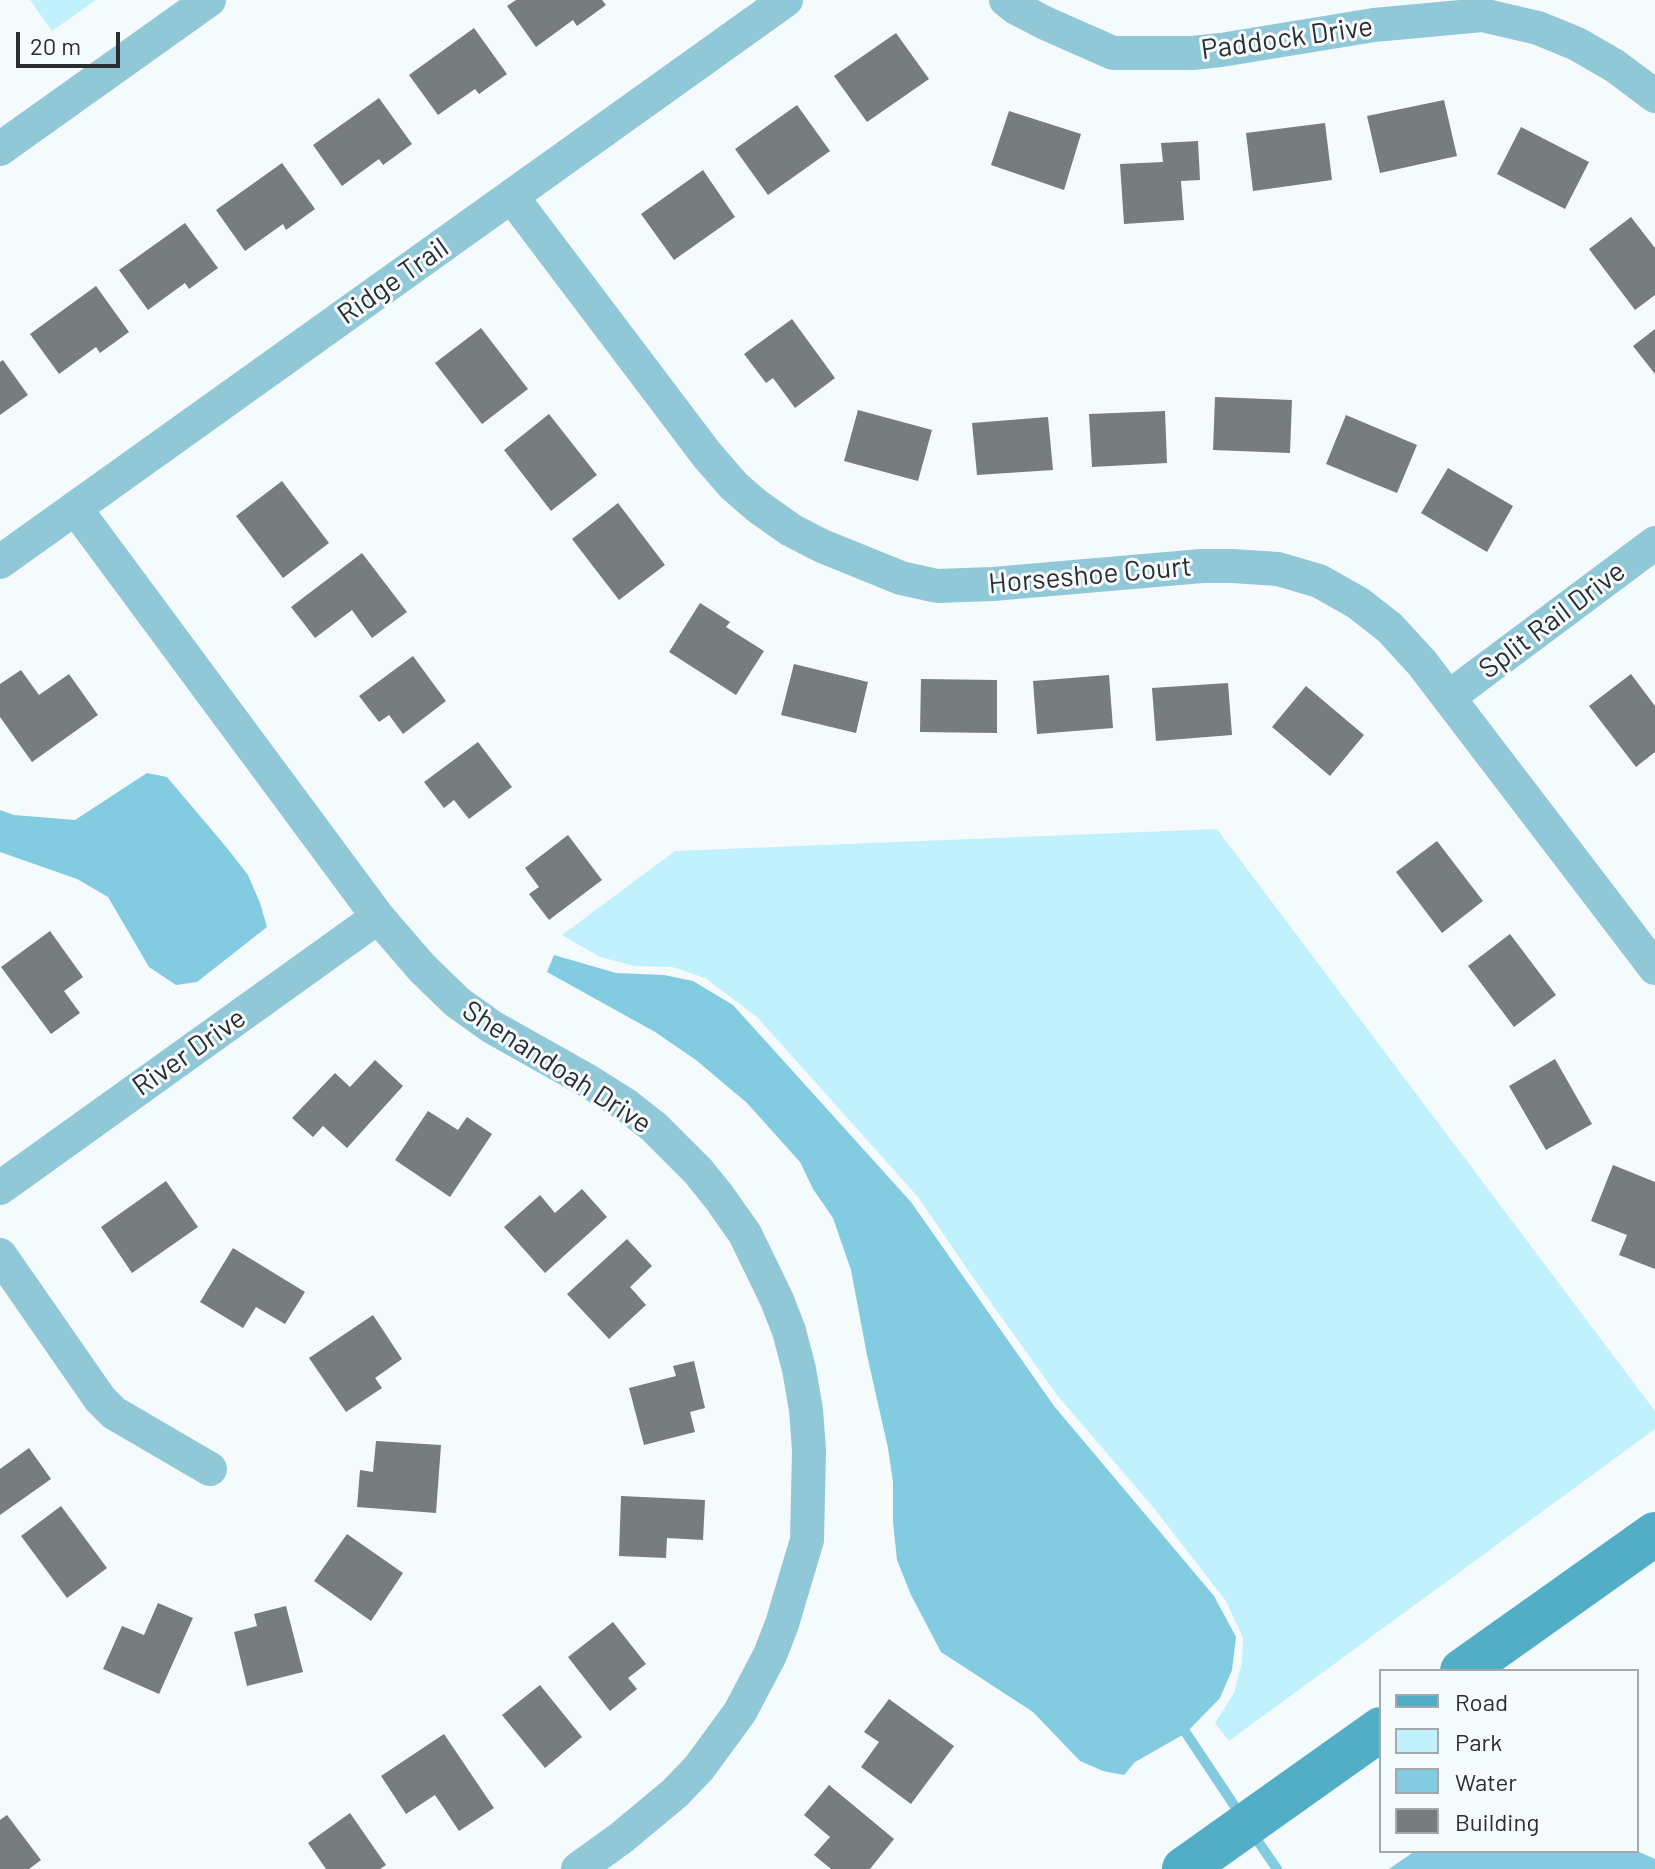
<!DOCTYPE html>
<html>
<head>
<meta charset="utf-8">
<style>
	body { margin:0 }
	#map { position:relative; width:1655px; height:1869px; overflow:hidden; background:#f5fbfc; font-family:Barlow,sans-serif }
	canvas { display:block }
	.legend { position:absolute; left:1379px; top:1669px; width:260px; height:184px; box-sizing:border-box; background:#f5fbfc; border:2px solid #a4a9aa; margin:0; padding:10px 14px; list-style:none; font-size:24px; color:#2b2d2e }
	.legend li { display:flex; align-items:center; gap:16px; height:40px }
	.legend b { width:40px; border:2px solid #a4a9aa }
	.scale { position:absolute; left:16px; top:32px; width:104px; height:36px; box-sizing:border-box; border:4px solid #2b2d2e; border-top:0; padding-left:10px; font-size:24px; line-height:28px; white-space:nowrap; color:#2b2d2e; -webkit-text-stroke:6px #f5fbfc; paint-order:stroke }
</style>
</head>
<body>
<div id="map">
<canvas width="1655" height="1869"></canvas>
<ul class="legend">
<li><b style="height:10px;background:#52aec6"></b>Road</li>
<li><b style="height:22px;background:#c2f1fe"></b>Park</li>
<li><b style="height:22px;background:#83cbe0"></b>Water</li>
<li><b style="height:22px;background:#777c7e"></b>Building</li>
</ul>
<div class="scale">20 m</div>
</div>
<script>
const ctx = document.querySelector('canvas').getContext('2d');
ctx.lineJoin = 'round';
function fill(path, color) { ctx.fillStyle = color; ctx.fill(path, 'evenodd'); }
const shape = rows => new Path2D(rows.map(r => 'M' + r).join(''));
function trace(path, color, width, dash) { ctx.strokeStyle = color; ctx.lineWidth = width; ctx.lineCap = dash ? 'butt' : 'round'; ctx.setLineDash(dash || []); ctx.stroke(path); }
function write(font, color, halo, rows, align = 'center') {
  ctx.font = font + ' Barlow,sans-serif'; ctx.lineWidth = 6; ctx.setLineDash([]); ctx.textBaseline = 'middle'; ctx.strokeStyle = halo; ctx.fillStyle = color; for (const [text, x, y, turn = 0] of rows) {
    ctx.save(); ctx.translate(x, y); ctx.rotate((+turn || 0) * Math.PI / 180); ctx.textAlign = isNaN(turn) ? turn : align; if (halo) ctx.strokeText(text, 0, 0); ctx.fillText(text, 0, 0); ctx.restore();
  }
}
const green = shape([
	[30,0,96,0,52,31],
	[1217,829,1655,1411,1655,1429,1229,1741,1215,1723,1234,1693,1242,1662,1243,1638,1226,1601,1153,1507,1057,1395,972,1276,918,1197,757,1017,705,978,672,967,634,966,600,957,562,935,675,851]
]);
const water = shape([
	[147,773,167,777,227,848,248,875,260,903,267,927,197,982,176,985,149,967,108,897,77,879,0,852,0,810,14,815,75,820],
	[554,955,616,973,664,975,693,981,733,1005,911,1202,1054,1406,1214,1596,1236,1637,1232,1670,1220,1698,1186,1733,1135,1762,1124,1775,1103,1771,1080,1761,1033,1712,941,1652,911,1595,897,1560,893,1522,893,1482,888,1448,867,1355,851,1270,833,1218,813,1189,800,1162,747,1103,696,1060,655,1032,547,972],
	[1415,1851,1637,1851,1655,1859,1655,1869,1389,1869]
]);
const stream = shape([
	[1186,1733,1242,1817],
	[1253,1834,1277,1869]
]);
const building = shape([
	[516,0,602,0,606,5,577,26,573,20,536,47,507,6],
	[474,28,507,74,479,94,475,89,438,115,409,75],
	[896,33,929,79,867,122,834,76],
	[379,98,412,144,383,165,379,159,342,186,313,145],
	[1444,100,1457,156,1380,173,1367,116],
	[797,105,830,151,768,195,735,149],
	[1009,111,1081,134,1064,190,991,165],
	[1325,123,1332,180,1253,191,1246,133],
	[1521,127,1589,162,1565,209,1497,174],
	[1198,141,1200,180,1181,181,1184,220,1124,224,1120,164,1163,162,1161,143],
	[282,163,315,209,286,230,283,224,245,251,216,210],
	[703,170,735,217,674,260,641,214],
	[1631,217,1655,248,1655,295,1635,310,1589,249],
	[185,223,218,268,189,289,185,283,148,310,119,270],
	[96,286,129,332,100,353,96,347,59,374,30,334],
	[792,319,835,378,795,408,773,378,766,383,744,354],
	[481,328,528,389,482,424,435,363],
	[1655,329,1655,374,1633,346],
	[3,360,28,395,0,415,0,362],
	[1215,397,1292,400,1290,453,1213,450],
	[858,410,932,430,918,481,844,461],
	[1165,411,1167,463,1092,467,1089,414],
	[549,414,597,475,551,511,504,450],
	[1346,415,1417,445,1397,493,1326,464],
	[1048,417,1053,470,977,475,972,423],
	[1448,468,1513,506,1487,552,1421,513],
	[282,481,329,543,283,578,236,516],
	[618,503,665,565,619,600,572,539],
	[362,553,407,612,372,638,352,610,315,638,291,607],
	[700,603,730,622,726,627,764,651,736,695,669,652],
	[413,656,446,701,403,734,389,715,379,722,359,696],
	[794,664,868,682,856,733,781,715],
	[21,670,39,695,69,674,98,715,32,762,0,717,0,684],
	[1631,674,1655,706,1655,752,1636,767,1589,706],
	[1109,675,1113,728,1037,734,1033,681],
	[921,679,997,680,997,733,920,732],
	[1228,683,1232,735,1156,741,1152,688],
	[1306,686,1364,735,1330,776,1272,727],
	[478,742,512,787,469,819,454,800,444,808,424,782],
	[568,835,602,880,549,920,529,894,539,887,525,868],
	[1437,841,1483,901,1442,933,1396,872],
	[50,931,83,977,64,991,80,1013,51,1034,1,967],
	[1510,934,1556,995,1514,1027,1468,966],
	[1555,1059,1592,1124,1546,1150,1509,1086],
	[375,1060,403,1086,347,1148,323,1126,313,1137,292,1118,335,1073,350,1087],
	[428,1111,458,1130,467,1117,492,1134,450,1197,395,1160],
	[1613,1165,1655,1182,1655,1269,1619,1255,1627,1235,1591,1221],
	[166,1181,198,1227,132,1273,101,1227],
	[582,1189,607,1217,545,1273,504,1227,540,1195,555,1213],
	[627,1239,652,1266,630,1287,646,1305,609,1339,567,1294],
	[233,1248,305,1292,285,1324,256,1307,243,1328,200,1302],
	[373,1315,402,1359,375,1378,382,1388,346,1412,309,1358],
	[694,1361,705,1408,690,1412,695,1432,644,1445,629,1388,676,1376,673,1366],
	[376,1441,441,1445,436,1513,357,1507,360,1470,373,1472],
	[29,1448,51,1479,0,1515,0,1469],
	[621,1496,705,1500,703,1540,667,1538,666,1558,619,1556],
	[61,1506,107,1568,67,1598,21,1536],
	[347,1534,403,1573,371,1621,314,1581],
	[158,1603,193,1618,159,1694,103,1669,122,1626,144,1635],
	[286,1606,303,1672,247,1686,234,1632,257,1626,254,1614],
	[613,1622,646,1664,628,1678,637,1689,610,1711,568,1657],
	[540,1685,582,1737,545,1768,502,1715],
	[889,1699,954,1746,911,1804,861,1767,879,1742,864,1732],
	[444,1734,494,1808,459,1831,435,1795,406,1814,381,1776],
	[829,1785,894,1839,870,1869,831,1869,814,1855,830,1837,804,1815],
	[350,1813,386,1865,380,1869,326,1869,308,1843],
	[7,1815,41,1860,29,1869,0,1869,0,1820]
]);
const minor = shape([
	[1006,0,1016,8,1045,23,1113,53,1192,53,1221,50,1374,25,1482,15,1538,28,1577,44,1615,66,1655,96],
	[0,149,209,0],
	[512,197,707,455,734,486,757,506,791,530,822,546,901,578,937,586,993,584,1202,566,1233,566,1278,569,1319,581,1358,603,1390,628,1422,663,1655,968],
	[75,508,378,917,422,968,457,1002,492,1027,588,1081,626,1105,654,1127,698,1171,719,1197,745,1234,777,1300,789,1331,799,1369,806,1410,809,1450,807,1540,782,1624,770,1655,740,1712,699,1768,675,1793,621,1838,578,1869],
	[0,562,786,0],
	[1449,697,1655,543],
	[0,1188,378,917],
	[0,1255,100,1399,114,1413,210,1469]
]);
const secondary = shape([
	[1462,1671,1655,1534],
	[1184,1869,1381,1729]
]);
const streetNames = [
	["Paddock Drive",1287,38,-8],
	["Ridge Trail",393,281,-35],
	["Horseshoe Court",1090,575,-5],
	["Split Rail Drive",1552,620,-37],
	["River Drive",189,1052,-35],
	["Shenandoah Drive",557,1067,33]
];
fill(green, '#c2f1fe');
fill(water, '#83cbe0');
trace(stream, '#83cbe0', 10);
fill(building, '#777c7e');
trace(minor, '#90c8d8', 34);
trace(secondary, '#52aec6', 44);
write('28px', '#2b2d2e', '#f5fbfc', streetNames);
</script>
</body>
</html>
